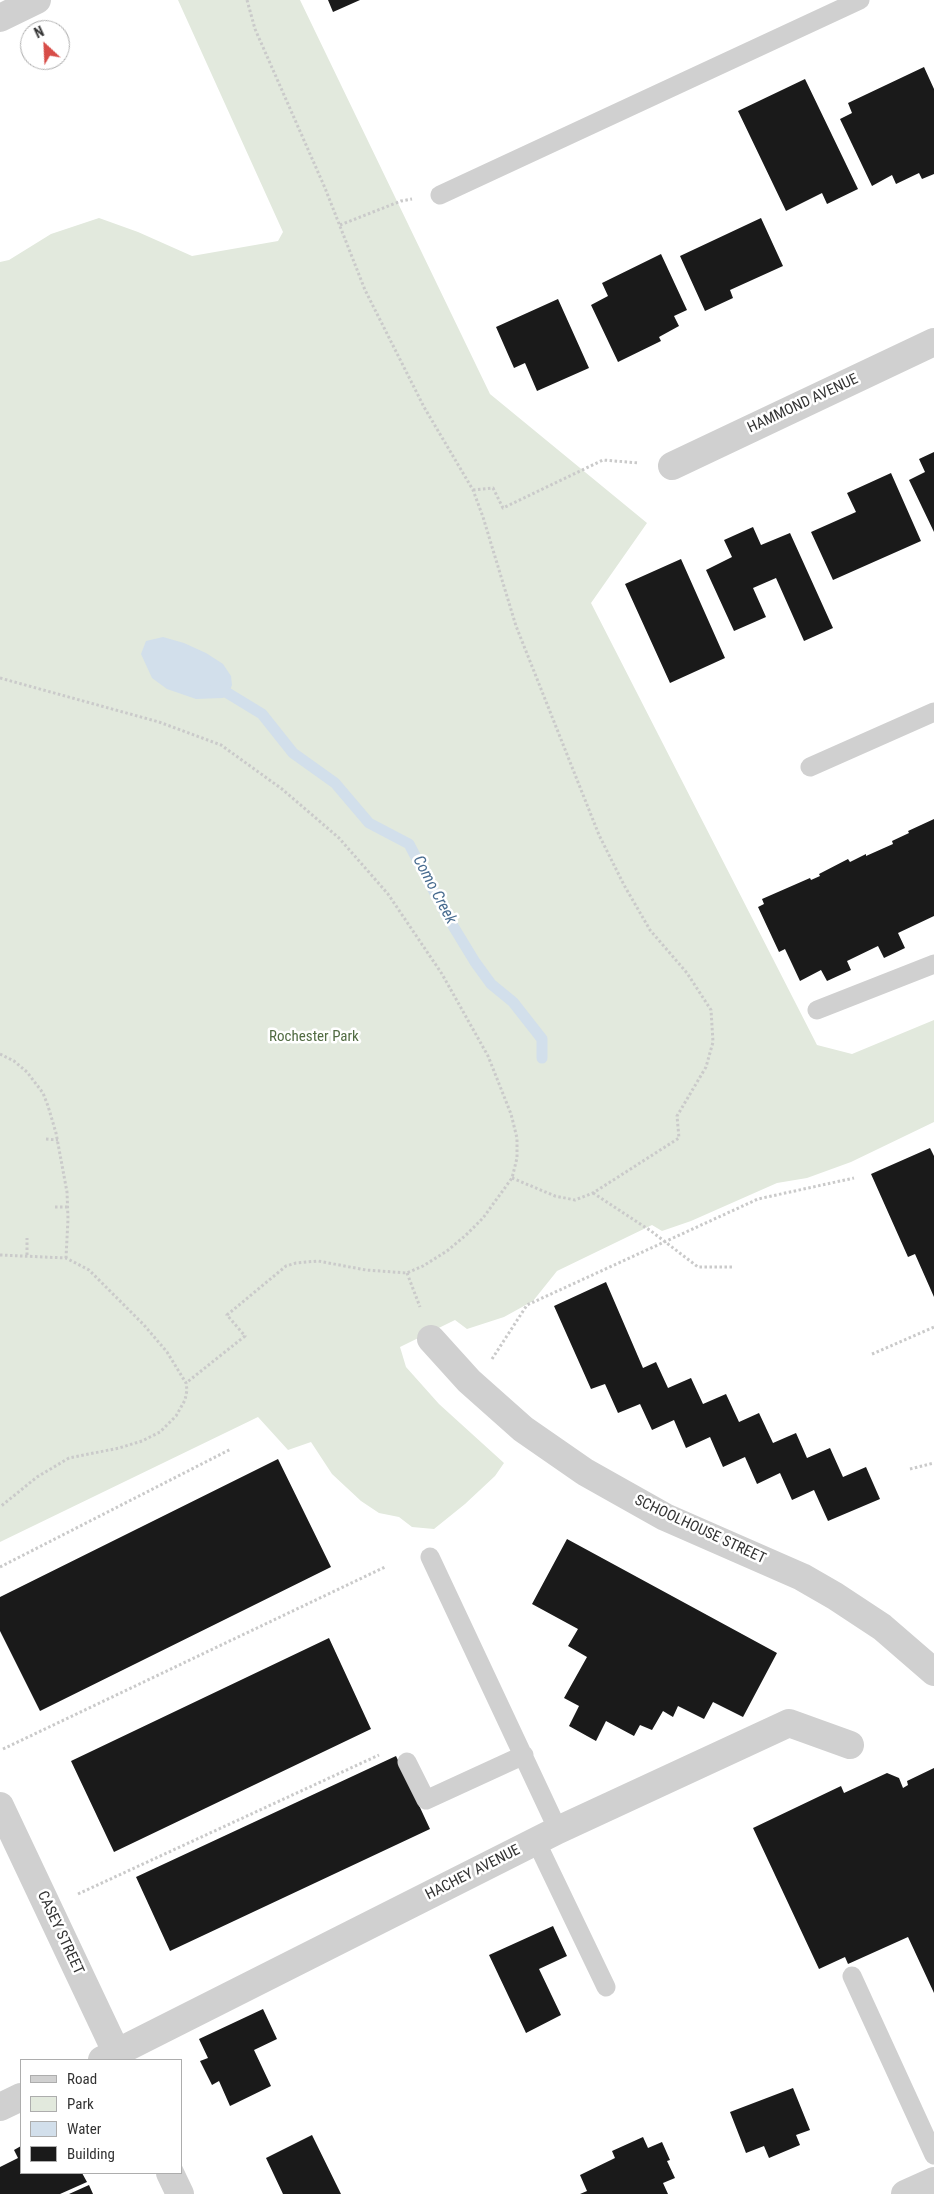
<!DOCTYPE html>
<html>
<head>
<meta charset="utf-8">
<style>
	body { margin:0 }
	#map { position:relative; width:934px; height:2194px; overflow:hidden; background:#fff; font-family:"Roboto Condensed",sans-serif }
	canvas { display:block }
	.legend { position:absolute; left:20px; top:2059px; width:162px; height:115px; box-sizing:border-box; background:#fff; border:1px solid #adadad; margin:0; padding:6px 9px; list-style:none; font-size:15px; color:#333 }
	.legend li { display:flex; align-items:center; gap:10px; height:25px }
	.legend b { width:25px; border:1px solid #adadad }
	.north { position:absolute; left:20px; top:20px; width:50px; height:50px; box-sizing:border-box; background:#fff; border:1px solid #adadad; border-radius:50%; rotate:335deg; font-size:14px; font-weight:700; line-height:20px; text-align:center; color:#333 }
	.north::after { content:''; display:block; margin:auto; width:18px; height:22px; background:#d74d48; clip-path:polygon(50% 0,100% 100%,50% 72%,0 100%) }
</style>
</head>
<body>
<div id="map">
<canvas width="934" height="2194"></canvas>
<ul class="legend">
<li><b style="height:6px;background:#d0d0d0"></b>Road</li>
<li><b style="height:14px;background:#e2e9dd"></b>Park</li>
<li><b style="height:14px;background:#d2dfeb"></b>Water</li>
<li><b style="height:14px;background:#1a1a1a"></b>Building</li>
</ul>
<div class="north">N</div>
</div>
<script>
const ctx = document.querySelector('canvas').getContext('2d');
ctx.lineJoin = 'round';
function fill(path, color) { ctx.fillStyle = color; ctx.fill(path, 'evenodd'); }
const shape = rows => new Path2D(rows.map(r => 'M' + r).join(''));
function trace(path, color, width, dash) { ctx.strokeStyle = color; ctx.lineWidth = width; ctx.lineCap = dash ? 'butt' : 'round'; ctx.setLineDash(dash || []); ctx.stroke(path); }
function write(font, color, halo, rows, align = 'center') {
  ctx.font = font + ' "Roboto Condensed",sans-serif'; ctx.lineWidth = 5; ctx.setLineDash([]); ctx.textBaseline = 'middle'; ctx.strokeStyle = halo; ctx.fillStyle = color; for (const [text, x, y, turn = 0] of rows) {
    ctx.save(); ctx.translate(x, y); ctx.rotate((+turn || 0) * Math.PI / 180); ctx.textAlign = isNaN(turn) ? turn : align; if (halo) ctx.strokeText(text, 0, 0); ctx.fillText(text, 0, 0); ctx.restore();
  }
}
const green = shape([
	[178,0,300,0,490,394,647,523,591,603,817,1045,852,1054,934,1020,934,1122,851,1162,807,1178,777,1183,691,1221,662,1231,652,1225,557,1271,533,1301,504,1317,467,1329,455,1320,400,1347,406,1367,439,1404,504,1463,495,1476,465,1504,434,1529,412,1527,399,1517,379,1513,361,1501,332,1474,311,1442,288,1450,258,1417,0,1542,0,262,9,260,51,234,99,218,138,232,192,256,278,241,283,232]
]);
const water = shape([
	[163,637,184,643,206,653,223,664,231,676,232,685,229,693,223,698,196,699,167,689,152,678,141,654,146,641]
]);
const stream = shape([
	[216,686,262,714,293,753,335,783,369,823,409,844,447,916,475,962,491,984,513,1002,542,1039,542,1058]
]);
const building = shape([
	[328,0,360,0,333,12],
	[924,67,934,89,934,174,922,179,919,173,896,184,892,175,872,186,840,119,852,113,848,103],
	[805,79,858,189,827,204,822,193,786,211,738,111],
	[761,218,783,266,730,290,733,298,705,311,680,256],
	[661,254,687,310,674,316,679,326,659,337,661,341,618,362,591,305,608,296,602,283],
	[558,299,589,368,537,391,525,363,514,368,496,327],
	[934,452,934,532,909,480,925,472,919,459],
	[891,473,921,541,833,580,811,532,856,512,847,493],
	[753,527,761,545,790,533,833,628,804,641,776,578,753,588,766,617,734,631,706,570,732,557,724,540],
	[681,559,725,658,670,683,625,584],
	[934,819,934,916,898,933,905,948,884,958,878,946,847,961,851,970,827,981,821,970,800,981,785,949,779,952,758,907,764,904,762,899,810,878,811,880,820,876,819,874,848,859,850,862,866,854,866,856,893,844,892,841,909,833,908,831],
	[930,1148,934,1156,934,1297,915,1254,908,1257,871,1174],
	[606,1282,643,1368,656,1362,668,1388,691,1378,703,1404,726,1394,739,1422,759,1413,773,1443,796,1433,807,1458,830,1448,843,1477,866,1467,880,1499,828,1521,814,1490,792,1500,780,1473,757,1484,745,1457,723,1467,710,1437,686,1448,674,1420,652,1430,640,1404,618,1413,605,1384,591,1389,554,1306],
	[278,1459,331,1567,40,1711,0,1631,0,1597],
	[567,1539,777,1653,743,1717,713,1702,704,1719,678,1706,673,1717,663,1711,652,1730,640,1725,634,1736,606,1721,596,1741,569,1726,579,1706,564,1698,587,1657,568,1646,578,1629,532,1604],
	[329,1638,371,1729,114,1852,71,1761],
	[396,1756,430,1829,170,1951,136,1877],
	[934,1768,934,1993,908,1937,848,1964,845,1957,819,1969,753,1828,841,1786,844,1793,887,1773,899,1778,903,1788,908,1785,907,1781],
	[553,1926,567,1956,539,1969,561,2015,526,2033,489,1955],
	[263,2009,277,2039,254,2050,271,2086,230,2106,219,2081,212,2085,200,2061,208,2058,199,2039],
	[793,2088,810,2130,796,2135,800,2145,769,2158,764,2146,746,2153,730,2112],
	[312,2135,341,2194,283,2194,266,2158],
	[643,2137,648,2148,662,2142,670,2160,667,2161,675,2178,663,2183,668,2194,580,2194,587,2191,580,2175,615,2158,612,2151],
	[21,2146,21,2173,82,2173,87,2182,60,2194,0,2194,0,2167,18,2158,14,2150],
	[89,2185,93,2194,69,2194]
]);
const path = shape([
	[247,0,255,29,325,188,365,290,424,407,473,490,483,517,516,626,599,835,624,885,650,930,687,973,711,1010,713,1042,706,1067,677,1116,679,1138,593,1193,575,1200,555,1196,512,1178],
	[340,225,401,201,412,199],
	[473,490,493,488,503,508,603,460,639,463],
	[0,678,159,722,221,745,282,789,339,838,388,894,442,974,488,1056,511,1114,517,1138,517,1158,512,1178,483,1218,466,1235,447,1251,423,1266,407,1273,366,1270,318,1261,296,1263,286,1266,227,1315,245,1336,186,1383],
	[0,1054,14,1061,27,1072,43,1093,48,1106,56,1133,67,1192,68,1219,66,1258],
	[46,1139,58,1140],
	[593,1193,651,1231,698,1267,732,1267],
	[55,1207,68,1207],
	[0,1255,66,1258,89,1270,144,1325,167,1352,186,1383,187,1390,185,1400,176,1416,160,1432,142,1441,119,1448,69,1458,37,1477,0,1507],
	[27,1255,27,1238],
	[407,1273,420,1307],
	[872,1354,934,1327],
	[492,1359,527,1305,758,1199,854,1178],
	[910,1469,934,1463],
	[0,1567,231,1449],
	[3,1749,385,1567],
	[78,1894,379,1755]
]);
const lane = shape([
	[440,195,860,0],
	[810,767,934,712],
	[817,1010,934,964],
	[430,1557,558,1830],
	[407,1762,426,1800,524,1755],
	[536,1841,606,1987],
	[852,1976,934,2155]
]);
const street = shape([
	[0,18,37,0],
	[672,466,934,342],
	[431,1339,469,1381,523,1429,585,1472,665,1517,802,1577,835,1596,882,1627,934,1672],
	[0,1806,120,2060],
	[102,2060,558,1830,789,1723,850,1745],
	[0,2107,21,2097],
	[170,2173,180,2194],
	[905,2194,934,2181]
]);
const streetNames = [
	["HAMMOND AVENUE",803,404,-25],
	["SCHOOLHOUSE STREET",700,1530,25],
	["HACHEY AVENUE",473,1873,-27],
	["CASEY STREET",60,1933,65]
];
const parkNames = [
	["Rochester Park",314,1037]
];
const waterNames = [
	["Como Creek",434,890,62]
];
fill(green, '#e2e9dd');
fill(water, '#d2dfeb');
trace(stream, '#d2dfeb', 11);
fill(building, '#1a1a1a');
trace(path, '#cacaca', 3, [2.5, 2.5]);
trace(lane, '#d0d0d0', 19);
trace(street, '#d0d0d0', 28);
write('15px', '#333', '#fff', streetNames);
write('15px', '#526c43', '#fff', parkNames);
write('italic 16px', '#476b8f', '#fff', waterNames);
</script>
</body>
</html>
